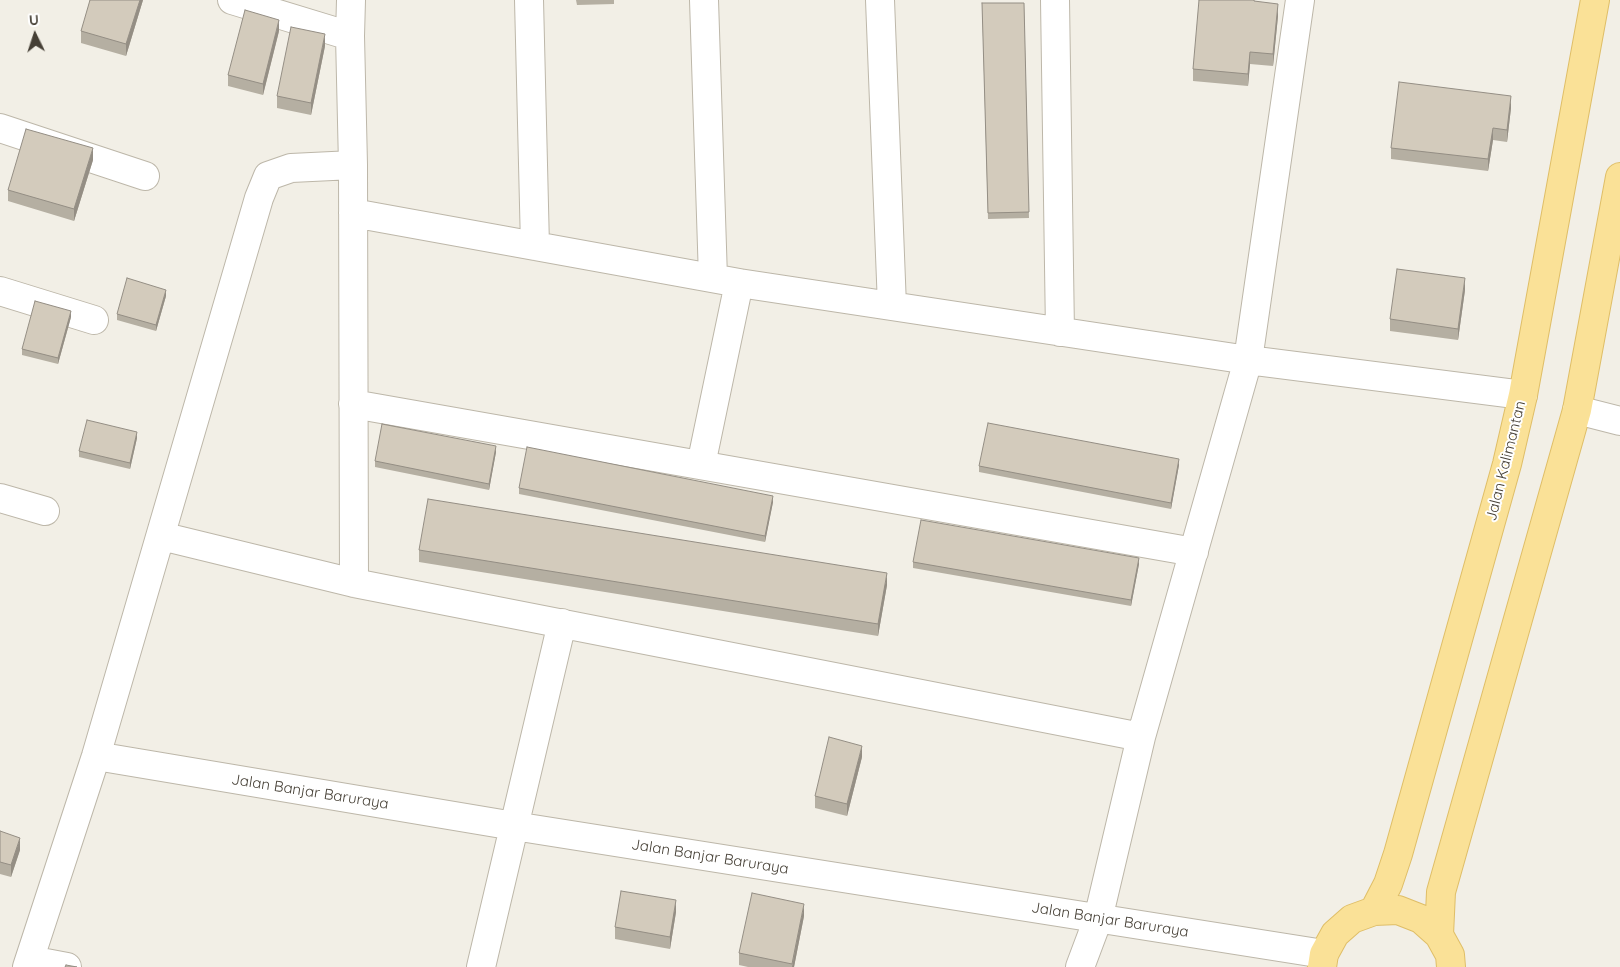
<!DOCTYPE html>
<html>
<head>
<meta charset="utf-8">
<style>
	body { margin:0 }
	#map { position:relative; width:1620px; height:967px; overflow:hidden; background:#f2efe6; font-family:Quicksand,sans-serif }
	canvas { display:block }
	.north { position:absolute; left:10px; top:10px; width:50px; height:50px; -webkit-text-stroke:4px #fff; paint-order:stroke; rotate:356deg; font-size:14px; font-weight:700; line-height:20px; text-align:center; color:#453f35 }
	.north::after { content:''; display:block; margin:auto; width:18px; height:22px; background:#453f35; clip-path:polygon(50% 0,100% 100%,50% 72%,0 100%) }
</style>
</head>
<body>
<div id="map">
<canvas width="1620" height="967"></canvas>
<div class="north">U</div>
</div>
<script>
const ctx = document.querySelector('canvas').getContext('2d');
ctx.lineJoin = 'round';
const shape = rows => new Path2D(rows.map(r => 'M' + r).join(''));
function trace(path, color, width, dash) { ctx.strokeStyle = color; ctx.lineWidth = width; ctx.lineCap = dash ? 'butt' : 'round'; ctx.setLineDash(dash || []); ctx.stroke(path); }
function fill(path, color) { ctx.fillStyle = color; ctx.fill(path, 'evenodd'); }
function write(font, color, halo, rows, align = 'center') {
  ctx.font = font + ' Quicksand,sans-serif'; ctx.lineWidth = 4; ctx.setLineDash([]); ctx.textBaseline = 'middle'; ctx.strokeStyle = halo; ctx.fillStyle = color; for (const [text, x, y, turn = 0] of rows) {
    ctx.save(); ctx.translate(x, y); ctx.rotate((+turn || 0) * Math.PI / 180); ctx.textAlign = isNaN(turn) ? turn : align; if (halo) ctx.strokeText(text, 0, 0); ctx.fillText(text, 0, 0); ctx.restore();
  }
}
const minor = shape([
	[232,0,350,36],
	[351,0,350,36,353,165,354,583],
	[529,0,535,246],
	[704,0,713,278],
	[880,0,892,306],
	[1055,0,1060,332],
	[0,128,145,176],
	[353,213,739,283,1248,360,1523,395],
	[0,291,94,320],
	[353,404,1194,552],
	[1577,410,1620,421],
	[701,465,739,283],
	[0,498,45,511],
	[161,536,354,583,1141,737],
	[96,756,514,826,1324,954],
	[30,960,67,967],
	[27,967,96,756,259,198,268,176,291,168,353,165],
	[481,967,562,623],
	[1080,967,1098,919,1141,737,1248,360,1300,0]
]);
const major = shape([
	[1374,911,1388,884,1398,854,1507,464,1523,395,1595,0],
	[1439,935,1441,892,1577,410,1620,177],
	[1322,967,1324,954,1335,934,1352,919,1374,911,1398,910,1421,919,1439,935,1450,955,1451,967]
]);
const wall = shape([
	[143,0,126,56,81,43,81,31],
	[576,0,614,0,614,4,577,5],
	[1256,2,1278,16,1273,66,1250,64,1248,86,1193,81,1193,69],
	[982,3,1024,3,1029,218,988,219],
	[279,31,263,95,228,86,228,75],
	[325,46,311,115,277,108,277,96],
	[1511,108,1507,142,1493,140,1488,171,1391,159,1391,148],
	[93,160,74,221,8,201,8,190],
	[1465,290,1458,340,1390,331,1390,319],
	[166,296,156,331,117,320,117,314],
	[71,317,58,364,22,355,22,349],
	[137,438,130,469,79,457,79,451],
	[496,452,489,490,375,467,375,461],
	[1179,465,1171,509,979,472,979,466],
	[519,488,773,502,765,542,519,494],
	[419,550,887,585,878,636,419,562],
	[913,562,1139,564,1131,606,913,568],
	[862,757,847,816,815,808,815,796],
	[0,831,20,850,11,877,0,874],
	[676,912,670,949,615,939,615,927],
	[804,916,794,967,748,967,739,965,739,953]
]);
const shadedWall = shape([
	[140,0,143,0,126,56,126,44],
	[1278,4,1278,16,1273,66,1273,54],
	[279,20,279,31,263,95,263,84],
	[325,34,325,46,311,115,311,103],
	[1250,52,1250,64,1248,86,1248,74],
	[1511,96,1511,108,1507,142,1507,130],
	[1493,128,1493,140,1488,171,1488,159],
	[93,148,93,160,74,221,74,209],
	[1465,278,1465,290,1458,340,1458,329],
	[166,290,166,296,156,331,156,325],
	[71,311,71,317,58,364,58,358],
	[137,432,137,438,130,469,130,463],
	[496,446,496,452,489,490,489,484],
	[1179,459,1179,465,1171,509,1171,503],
	[773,496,773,502,765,542,765,536],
	[1139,558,1139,564,1131,606,1131,600],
	[887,573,887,585,878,636,878,624],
	[862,746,862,757,847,816,847,804],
	[20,838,20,850,11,877,11,865],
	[676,900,676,912,670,949,670,937],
	[804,904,804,916,794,967,792,967]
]);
const building = shape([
	[90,0,140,0,126,44,81,31,90,0],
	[1199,0,1254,0,1254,1,1278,4,1273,54,1250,52,1248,74,1193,69,1199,0],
	[982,3,1024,3,1029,212,988,213,982,3],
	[245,10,279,20,263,84,228,75,245,10],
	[291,27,325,34,311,103,277,96,291,27],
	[1399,82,1511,96,1507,130,1493,128,1488,159,1391,148,1399,82],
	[26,129,93,148,74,209,8,190,26,129],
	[1397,269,1465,278,1458,329,1390,319,1397,269],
	[127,278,166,290,156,325,117,314,127,278],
	[35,301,71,311,58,358,22,349,35,301],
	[87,420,137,432,130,463,79,451,87,420],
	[988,423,1179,459,1171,503,979,466,988,423],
	[382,424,496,446,489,484,375,461,382,424],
	[527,447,773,496,765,536,519,488,527,447],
	[428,499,887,573,878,624,419,550,428,499],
	[921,520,1139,558,1131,600,913,562,921,520],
	[829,737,862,746,847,804,815,796,829,737],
	[0,831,20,838,11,865,0,862,0,831],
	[621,891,676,900,670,937,615,927,621,891],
	[752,893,804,904,792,964,739,953,752,893],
	[66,965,77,967,65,967,66,965]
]);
const streetNames = [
	["Jalan Kalimantan",1506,461,-76],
	["Jalan Banjar Baruraya",310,792,9],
	["Jalan Banjar Baruraya",710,857,9],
	["Jalan Banjar Baruraya",1110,920,9]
];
trace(minor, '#bdb7a9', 30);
trace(major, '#dfbe67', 30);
trace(minor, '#fff', 28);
trace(major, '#fae197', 28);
fill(wall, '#b5afa2');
fill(shadedWall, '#948e84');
fill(building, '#d3cbbc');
trace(building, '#948e84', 1);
write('15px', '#453f35', '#fff', streetNames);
</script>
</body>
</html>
